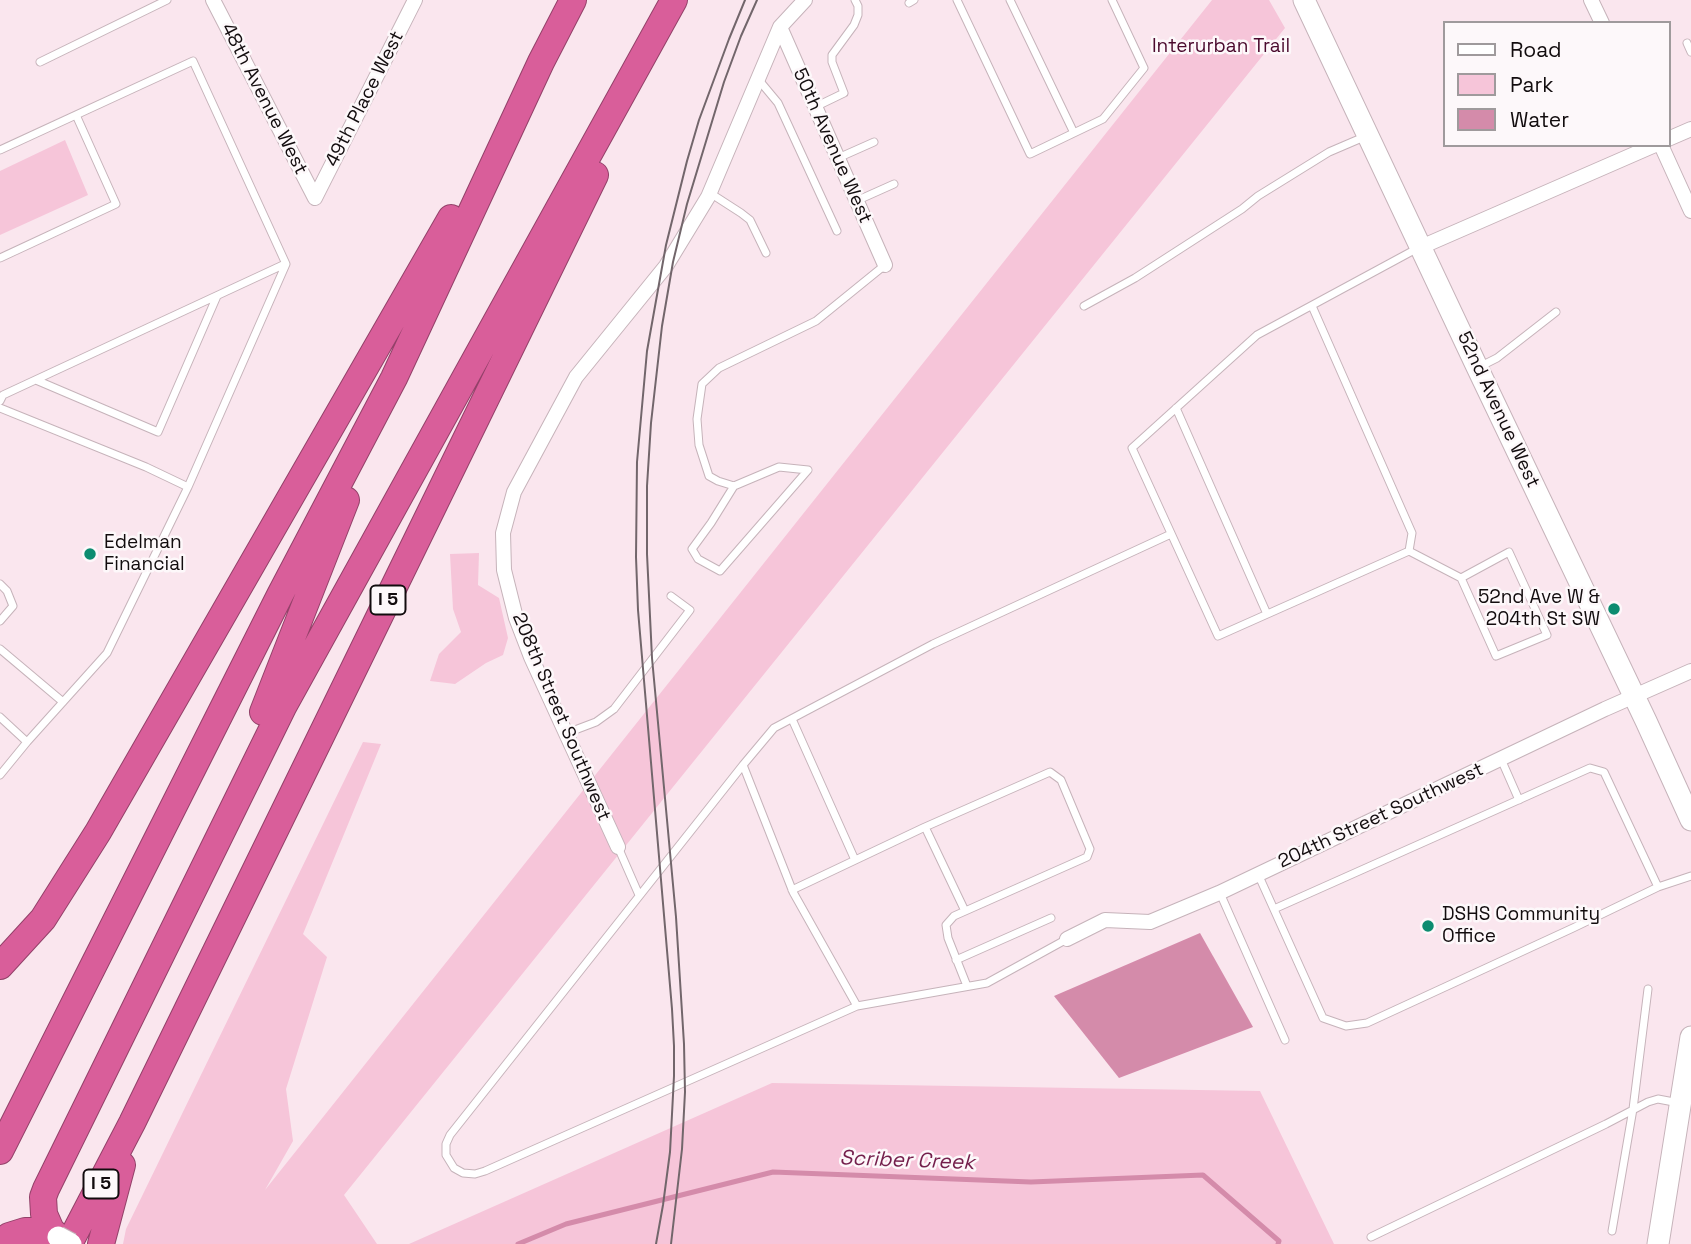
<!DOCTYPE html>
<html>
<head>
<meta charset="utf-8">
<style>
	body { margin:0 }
	#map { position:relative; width:1691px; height:1244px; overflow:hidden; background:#fae6ee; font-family:"Space Grotesk",sans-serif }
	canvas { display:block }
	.legend { position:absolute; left:1443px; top:21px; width:228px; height:126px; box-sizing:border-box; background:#fdf8fa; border:2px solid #9f9a9c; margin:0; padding:9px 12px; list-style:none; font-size:21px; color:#120c0e }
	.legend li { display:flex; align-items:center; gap:14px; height:35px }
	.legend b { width:35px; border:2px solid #9f9a9c }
</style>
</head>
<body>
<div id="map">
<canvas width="1691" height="1244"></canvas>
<ul class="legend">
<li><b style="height:9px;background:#fff"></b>Road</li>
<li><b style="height:19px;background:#f6c5d9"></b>Park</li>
<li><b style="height:19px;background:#d48baa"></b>Water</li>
</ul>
</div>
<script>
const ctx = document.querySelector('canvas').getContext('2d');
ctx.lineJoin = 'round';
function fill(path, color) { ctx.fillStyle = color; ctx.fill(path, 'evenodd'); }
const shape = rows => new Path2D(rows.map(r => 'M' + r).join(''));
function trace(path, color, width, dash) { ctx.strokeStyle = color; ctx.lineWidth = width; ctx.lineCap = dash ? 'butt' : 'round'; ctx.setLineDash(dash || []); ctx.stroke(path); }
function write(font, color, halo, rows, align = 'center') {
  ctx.font = font + ' "Space Grotesk",sans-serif'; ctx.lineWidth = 5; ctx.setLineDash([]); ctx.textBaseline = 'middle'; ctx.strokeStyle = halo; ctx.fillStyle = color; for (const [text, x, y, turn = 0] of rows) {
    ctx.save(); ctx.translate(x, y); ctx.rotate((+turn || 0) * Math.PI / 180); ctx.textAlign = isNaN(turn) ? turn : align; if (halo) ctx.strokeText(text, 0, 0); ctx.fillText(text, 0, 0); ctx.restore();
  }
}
const green = shape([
	[1212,0,1269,0,1285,28,344,1195,377,1244,123,1244,126,1229,363,742,381,744,303,934,327,957,286,1089,293,1141,265,1190],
	[65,140,88,195,0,235,0,171],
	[479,553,478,585,499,598,508,638,503,655,486,663,455,684,430,681,439,654,461,632,453,609,450,554],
	[772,1083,1260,1091,1334,1244,409,1244]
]);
const water = shape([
	[1200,933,1253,1027,1119,1078,1054,996]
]);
const stream = shape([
	[518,1244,566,1224,773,1172,1031,1182,1203,1175,1279,1241,1278,1244]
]);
const lane = shape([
	[957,0,1030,154,1103,119,1144,68,1112,0],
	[1010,0,1074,133],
	[909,3,914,0],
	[1687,43,1691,52],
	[40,62,167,0],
	[758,79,778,103,837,231],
	[815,107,844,93,832,62,832,55,854,25,858,15,858,6,855,0],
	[0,150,193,61,286,264,188,487,146,467,0,408],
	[838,158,874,142],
	[710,193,741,213,750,220,766,253],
	[856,201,894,184],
	[0,258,116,204,76,115],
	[1084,306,1135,278,1242,209,1258,196,1329,152,1364,137],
	[1312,306,1412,533,1409,551,1218,636,1132,448,1257,335,1418,248],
	[1481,366,1497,358,1556,312],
	[36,380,158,432,217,296],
	[0,401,3,395,285,264],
	[1176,408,1267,614],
	[734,486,711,523,692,549,698,559,720,571,808,470,779,467,734,486,718,481,709,476,699,445,697,419,702,384,719,368,816,321,885,265],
	[1409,551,1461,578,1496,656,1547,635,1509,552,1461,578],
	[0,584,7,591,13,606,0,621],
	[0,649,63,702],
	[0,717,27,742],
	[792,719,855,860],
	[567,733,596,722,614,709,690,610,671,596],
	[1501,759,1519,800],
	[743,765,793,892,857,1006,987,983,1067,939],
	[0,775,27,742,107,653,188,487],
	[925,827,965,911],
	[618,847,639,895],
	[1258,874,1323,1018,1346,1026,1367,1023,1573,928,1658,887,1691,876],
	[792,890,925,827,1050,772,1061,780,1090,849,1087,857,954,916,946,925,948,938,967,986],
	[1220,893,1285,1040],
	[1274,909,1590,768,1604,772,1658,887],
	[956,960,1051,918],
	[857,1006,485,1171,475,1174,463,1173,454,1168,446,1155,446,1144,450,1135,743,765,774,728,933,644,1171,534],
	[1612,1231,1633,1109,1648,989],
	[1371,1237,1606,1124,1648,1102,1658,1099,1679,1103]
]);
const street = shape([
	[213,0,315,198],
	[1591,0,1602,23],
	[780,27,885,265],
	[1668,139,1691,129],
	[1661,145,1691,211],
	[315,198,415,0],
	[1421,247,1655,145],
	[618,847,531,657,516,618,504,570,503,533,514,492,576,377,666,266,708,197,780,27,805,0],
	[1067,939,1105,920,1150,922,1219,893,1605,709,1691,671]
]);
const secondary = shape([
	[1304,0,1477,367,1646,721,1691,820],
	[1658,1244,1691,1037]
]);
const highway = shape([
	[263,712,346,500],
	[0,966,43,919,98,832,451,218],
	[0,1151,280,595,394,378,541,62,573,0],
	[58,1237,51,1230,44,1214,43,1197,46,1189,283,707,674,0],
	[1,1244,9,1236,25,1231,41,1231,58,1237],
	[69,1244,132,1123,595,175],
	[101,1244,122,1165]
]);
const tram = shape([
	[656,1244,663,1205,670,1152,674,1076,674,1046,672,1009,638,610,636,557,637,462,647,351,666,245,687,161,699,120,729,39,745,0],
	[671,1244,682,1149,685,1092,684,1044,676,917,652,658,647,554,647,486,651,423,662,326,673,262,687,204,724,82,741,36,757,0]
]);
const secondaryBridge = shape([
	[58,1237,71,1244]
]);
const markers = [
	[90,554,7,"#0c8c70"],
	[1614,609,7,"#0c8c70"],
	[1428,926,7,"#0c8c70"]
];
const shields = [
	[388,600,35],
	[101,1184,35]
];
const shieldNames = [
	["I 5",388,600],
	["I 5",101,1184]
];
const parkNames = [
	["Interurban Trail",1221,47]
];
const streetNames = [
	["48th Avenue West",264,99,63],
	["49th Place West",365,99,-63],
	["50th Avenue West",832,146,66],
	["52nd Avenue West",1498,410,65],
	["208th Street Southwest",561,717,67],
	["204th Street Southwest",1381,816,-25]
];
const poiNames = [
	["Edelman",104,543],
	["Financial",104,565],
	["52nd Ave W &",1600,598,"right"],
	["204th St SW",1600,620,"right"],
	["DSHS Community",1442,915],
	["Office",1442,937]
];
const waterNames = [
	["Scriber Creek",907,1161,2]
];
fill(green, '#f6c5d9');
fill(water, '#d48baa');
trace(stream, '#d48baa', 5);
trace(lane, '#c6b3ba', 9);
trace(street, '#c6b3ba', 16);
trace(secondary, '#c6b3ba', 23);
trace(highway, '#934169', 28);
trace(lane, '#fff', 7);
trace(street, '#fff', 14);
trace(secondary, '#fff', 21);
trace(highway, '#d95e9a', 26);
trace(tram, '#72666b', 2);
trace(secondaryBridge, '#c6b3ba', 23, []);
trace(secondaryBridge, '#fff', 21);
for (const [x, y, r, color] of markers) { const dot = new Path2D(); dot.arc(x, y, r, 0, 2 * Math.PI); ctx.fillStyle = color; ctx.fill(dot); trace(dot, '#fdf8fa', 2.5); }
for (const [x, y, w] of shields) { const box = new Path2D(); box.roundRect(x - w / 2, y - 14.5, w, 29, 5); ctx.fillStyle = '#fdf8fa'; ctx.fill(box); trace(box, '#120c0e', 2); }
write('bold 18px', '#120c0e', null, shieldNames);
write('19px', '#4b0a2e', '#fdf8fa', parkNames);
write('19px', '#120c0e', '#fdf8fa', streetNames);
write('19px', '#120c0e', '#fdf8fa', poiNames, 'left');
write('italic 21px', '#741f4c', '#fdf8fa', waterNames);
</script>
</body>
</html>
